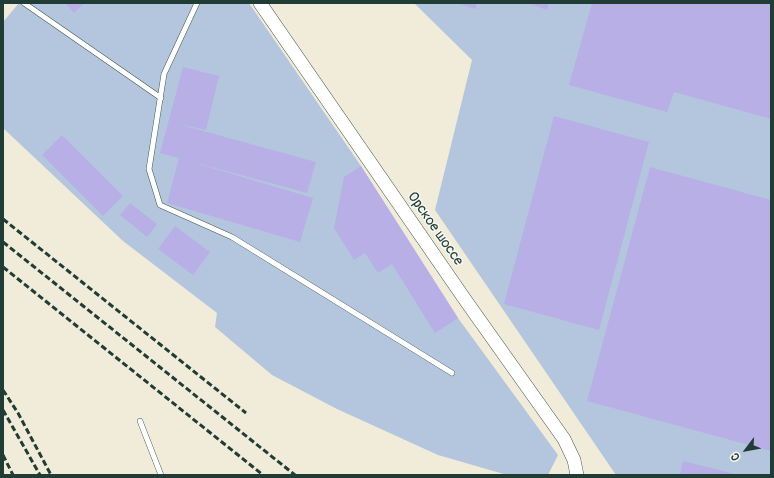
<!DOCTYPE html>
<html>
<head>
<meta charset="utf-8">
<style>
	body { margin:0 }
	#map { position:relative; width:774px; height:478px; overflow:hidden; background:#f1ebda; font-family:Pangolin,sans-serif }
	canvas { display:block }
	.frame { position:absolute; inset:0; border:4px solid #1f3d34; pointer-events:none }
	.north { position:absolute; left:726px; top:430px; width:40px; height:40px; -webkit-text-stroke:3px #f6f6f2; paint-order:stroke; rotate:238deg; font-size:11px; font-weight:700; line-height:16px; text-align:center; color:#1f3d34 }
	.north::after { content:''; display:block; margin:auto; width:14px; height:18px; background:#1f3d34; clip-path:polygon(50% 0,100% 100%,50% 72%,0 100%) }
</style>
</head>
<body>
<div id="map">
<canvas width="774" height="478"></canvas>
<div class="frame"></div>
<div class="north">С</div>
</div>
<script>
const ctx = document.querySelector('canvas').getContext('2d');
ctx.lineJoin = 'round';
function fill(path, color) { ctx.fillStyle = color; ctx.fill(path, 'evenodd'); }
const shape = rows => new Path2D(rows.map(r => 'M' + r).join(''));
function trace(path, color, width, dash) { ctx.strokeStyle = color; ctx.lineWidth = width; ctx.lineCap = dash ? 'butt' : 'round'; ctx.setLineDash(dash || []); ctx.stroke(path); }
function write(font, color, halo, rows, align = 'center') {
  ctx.font = font + ' Pangolin,sans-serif'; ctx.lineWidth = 3; ctx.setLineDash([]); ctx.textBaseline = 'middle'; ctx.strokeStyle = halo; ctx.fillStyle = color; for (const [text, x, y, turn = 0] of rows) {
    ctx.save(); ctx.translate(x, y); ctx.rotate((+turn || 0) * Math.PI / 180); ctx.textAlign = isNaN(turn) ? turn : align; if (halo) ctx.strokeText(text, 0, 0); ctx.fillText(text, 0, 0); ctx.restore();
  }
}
const industrial = shape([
	[19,3,249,3,361,166,458,318,558,455,548,475,507,475,438,455,337,409,272,375,215,327,217,313,123,241,3,128,3,22],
	[414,3,771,3,771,475,616,475,435,210,472,60]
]);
const building = shape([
	[65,3,84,3,74,13],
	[456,3,477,3,476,9],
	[528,3,549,3,547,10],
	[592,3,771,3,771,119,674,92,667,112,569,85],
	[183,67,219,76,206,130,178,124,316,162,307,193,160,153],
	[554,116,649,142,599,330,504,304],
	[62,135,123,196,103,216,42,155],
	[179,158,313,198,300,242,167,203],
	[361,166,458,318,435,333,392,264,378,273,365,253,354,260,334,228,344,177],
	[650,167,771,200,771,451,587,401],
	[130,203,157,224,147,237,120,215],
	[175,226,210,252,193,275,158,249],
	[683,461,735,474,735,475,680,475]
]);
const service = shape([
	[24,3,161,98],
	[197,3,164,74,149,169,160,205,232,237,452,373],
	[140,421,161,475]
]);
const tertiary = shape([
	[260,3,466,301,564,439,574,460,577,475]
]);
const rail = shape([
	[3,219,246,413],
	[3,242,295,475],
	[3,267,263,475],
	[3,390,18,413,51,475],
	[3,410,40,475],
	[3,455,13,475]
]);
const streetNames = [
	["Орское шоссе",435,229,55]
];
fill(industrial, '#b4c6dd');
fill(building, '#b8afe7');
trace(service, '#3e574d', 6);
trace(tertiary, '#3e574d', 14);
trace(service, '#fff', 5);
trace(tertiary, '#fff', 13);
trace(rail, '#1f3d34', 3, [6, 3]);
write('14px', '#1f3d34', '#f6f6f2', streetNames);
</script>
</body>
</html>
